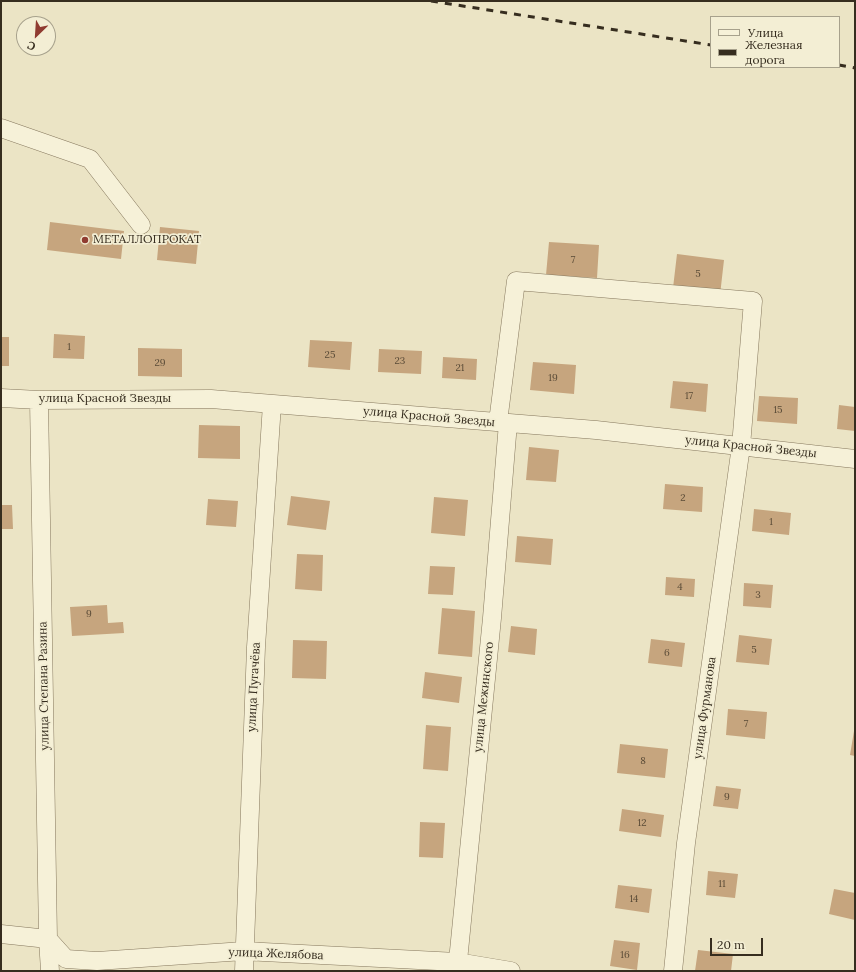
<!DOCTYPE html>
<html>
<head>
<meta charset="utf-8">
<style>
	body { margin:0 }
	#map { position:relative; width:856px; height:972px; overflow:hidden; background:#ebe4c5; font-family:Lora,serif }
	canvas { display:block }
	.frame { position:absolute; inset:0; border:2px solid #362d1f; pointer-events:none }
	.legend { position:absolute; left:710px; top:16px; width:130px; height:52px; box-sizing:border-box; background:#f3eed4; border:1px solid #a7a18c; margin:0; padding:5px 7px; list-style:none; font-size:12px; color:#362d1f }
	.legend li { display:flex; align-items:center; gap:8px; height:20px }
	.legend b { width:20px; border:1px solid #a7a18c }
	.north { position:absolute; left:16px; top:16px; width:40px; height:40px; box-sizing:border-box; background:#f3eed4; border:1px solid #a7a18c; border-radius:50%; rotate:205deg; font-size:11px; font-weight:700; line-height:16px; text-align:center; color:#362d1f }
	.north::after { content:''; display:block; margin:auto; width:14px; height:18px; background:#903c31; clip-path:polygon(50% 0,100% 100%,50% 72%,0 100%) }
	.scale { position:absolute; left:710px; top:938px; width:53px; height:18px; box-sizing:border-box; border:2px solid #362d1f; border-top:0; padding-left:5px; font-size:12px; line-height:14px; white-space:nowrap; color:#362d1f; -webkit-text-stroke:3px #f3eed4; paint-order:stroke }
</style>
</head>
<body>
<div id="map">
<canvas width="856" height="972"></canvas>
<div class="frame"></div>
<ul class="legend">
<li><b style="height:5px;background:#f6f1d8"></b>Улица</li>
<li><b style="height:5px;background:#362d1f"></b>Железная дорога</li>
</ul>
<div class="north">С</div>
<div class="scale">20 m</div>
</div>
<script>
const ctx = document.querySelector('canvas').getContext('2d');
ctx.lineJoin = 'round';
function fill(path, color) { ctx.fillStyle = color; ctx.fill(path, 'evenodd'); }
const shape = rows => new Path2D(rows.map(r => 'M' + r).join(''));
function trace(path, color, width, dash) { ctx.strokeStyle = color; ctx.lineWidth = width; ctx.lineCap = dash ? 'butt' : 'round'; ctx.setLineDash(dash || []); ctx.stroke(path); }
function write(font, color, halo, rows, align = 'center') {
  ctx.font = font + ' Lora,serif'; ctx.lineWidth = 3.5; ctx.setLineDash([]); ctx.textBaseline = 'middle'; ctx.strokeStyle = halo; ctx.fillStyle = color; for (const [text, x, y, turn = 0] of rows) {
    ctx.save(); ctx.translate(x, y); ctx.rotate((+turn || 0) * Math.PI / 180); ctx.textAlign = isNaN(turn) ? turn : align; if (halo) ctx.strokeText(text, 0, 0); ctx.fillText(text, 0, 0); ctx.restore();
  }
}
const building = shape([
	[50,222,124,231,121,259,47,250],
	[160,227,199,231,196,264,157,260],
	[549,242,599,245,597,278,546,275],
	[677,254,724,260,720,295,673,288],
	[54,334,85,336,84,359,53,358],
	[1,337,9,337,9,366,1,366],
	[310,340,352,342,350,370,308,367],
	[138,348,182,349,182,377,138,376],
	[379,349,422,351,421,374,378,372],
	[443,357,477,359,476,380,442,378],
	[533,362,576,365,574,394,530,390],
	[673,381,708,384,706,412,670,408],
	[759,396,798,398,797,424,757,421],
	[839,405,855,407,855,431,837,429],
	[199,425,240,426,240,459,198,458],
	[529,447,559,450,556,482,526,480],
	[665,484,703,487,702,512,663,509],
	[291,496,330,501,326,530,287,525],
	[434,497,468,500,465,536,431,533],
	[208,499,238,501,236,527,206,525],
	[1,505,12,505,13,529,1,529],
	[754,509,791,513,789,535,752,531],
	[517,536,553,539,551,565,515,562],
	[297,554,323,555,322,591,295,589],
	[430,566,455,567,453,595,428,594],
	[666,577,695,579,694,597,665,595],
	[744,583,773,585,771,608,743,606],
	[107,605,108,623,123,622,124,633,72,636,70,607],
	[442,608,475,611,472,657,438,654],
	[511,626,537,629,535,655,508,652],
	[739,635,772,639,769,665,736,662],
	[651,639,685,643,682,667,648,663],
	[293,640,327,641,326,679,292,678],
	[425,672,462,677,459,703,422,698],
	[728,709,767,712,765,739,726,735],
	[426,725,451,727,448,771,423,769],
	[854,731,855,731,855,756,850,755],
	[620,744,668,749,665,778,617,773],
	[716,786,741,789,738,809,713,806],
	[622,809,664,815,661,837,619,831],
	[420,822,445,823,443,858,419,857],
	[708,871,738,874,735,898,706,895],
	[618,885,652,889,649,913,615,908],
	[834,889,855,893,855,920,829,914],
	[614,940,640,943,637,970,610,966],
	[698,950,733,954,731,971,695,971]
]);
const street = shape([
	[1,128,90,159,141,225],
	[1,398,39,400,211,399,596,430,855,459],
	[39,400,48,939,50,971],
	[498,422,516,281,753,301,741,446,686,843,673,971],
	[1,934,48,939,66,959,97,961,244,951,457,962,511,971],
	[244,971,256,647,272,404],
	[457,971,492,618,508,423]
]);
const rail = shape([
	[431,1,711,45],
	[839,65,855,68]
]);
const markers = [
	[85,240,4,"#903c31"]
];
const numberNames = [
	["7",573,260],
	["5",698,274],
	["1",69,347],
	["25",330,355],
	["23",400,361],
	["29",160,363],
	["21",460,368],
	["19",553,378],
	["17",689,396],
	["15",778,410],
	["2",683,498],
	["1",771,522],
	["4",680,587],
	["3",758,595],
	["9",89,614],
	["5",754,650],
	["6",667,653],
	["7",746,724],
	["8",643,761],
	["9",727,797],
	["12",642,823],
	["11",722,884],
	["14",634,899],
	["16",625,955]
];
const poiNames = [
	["МЕТАЛЛОПРОКАТ",93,240]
];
const streetNames = [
	["улица Красной Звезды",105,399],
	["улица Красной Звезды",429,417,5],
	["улица Красной Звезды",751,447,6],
	["улица Степана Разина",44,686,-91],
	["улица Пугачёва",254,687,-87],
	["улица Межинского",484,697,-84],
	["улица Фурманова",705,708,-82],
	["улица Желябова",276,954,2]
];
fill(building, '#c6a57e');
trace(street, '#85775d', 19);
trace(street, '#f6f1d8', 18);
trace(rail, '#362d1f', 3, [7, 7]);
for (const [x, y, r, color] of markers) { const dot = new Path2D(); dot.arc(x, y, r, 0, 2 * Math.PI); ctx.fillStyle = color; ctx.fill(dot); trace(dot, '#f3eed4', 1.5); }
write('10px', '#5a4b37', null, numberNames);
write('12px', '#362d1f', '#f3eed4', poiNames, 'left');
write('12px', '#362d1f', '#f3eed4', streetNames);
</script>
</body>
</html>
